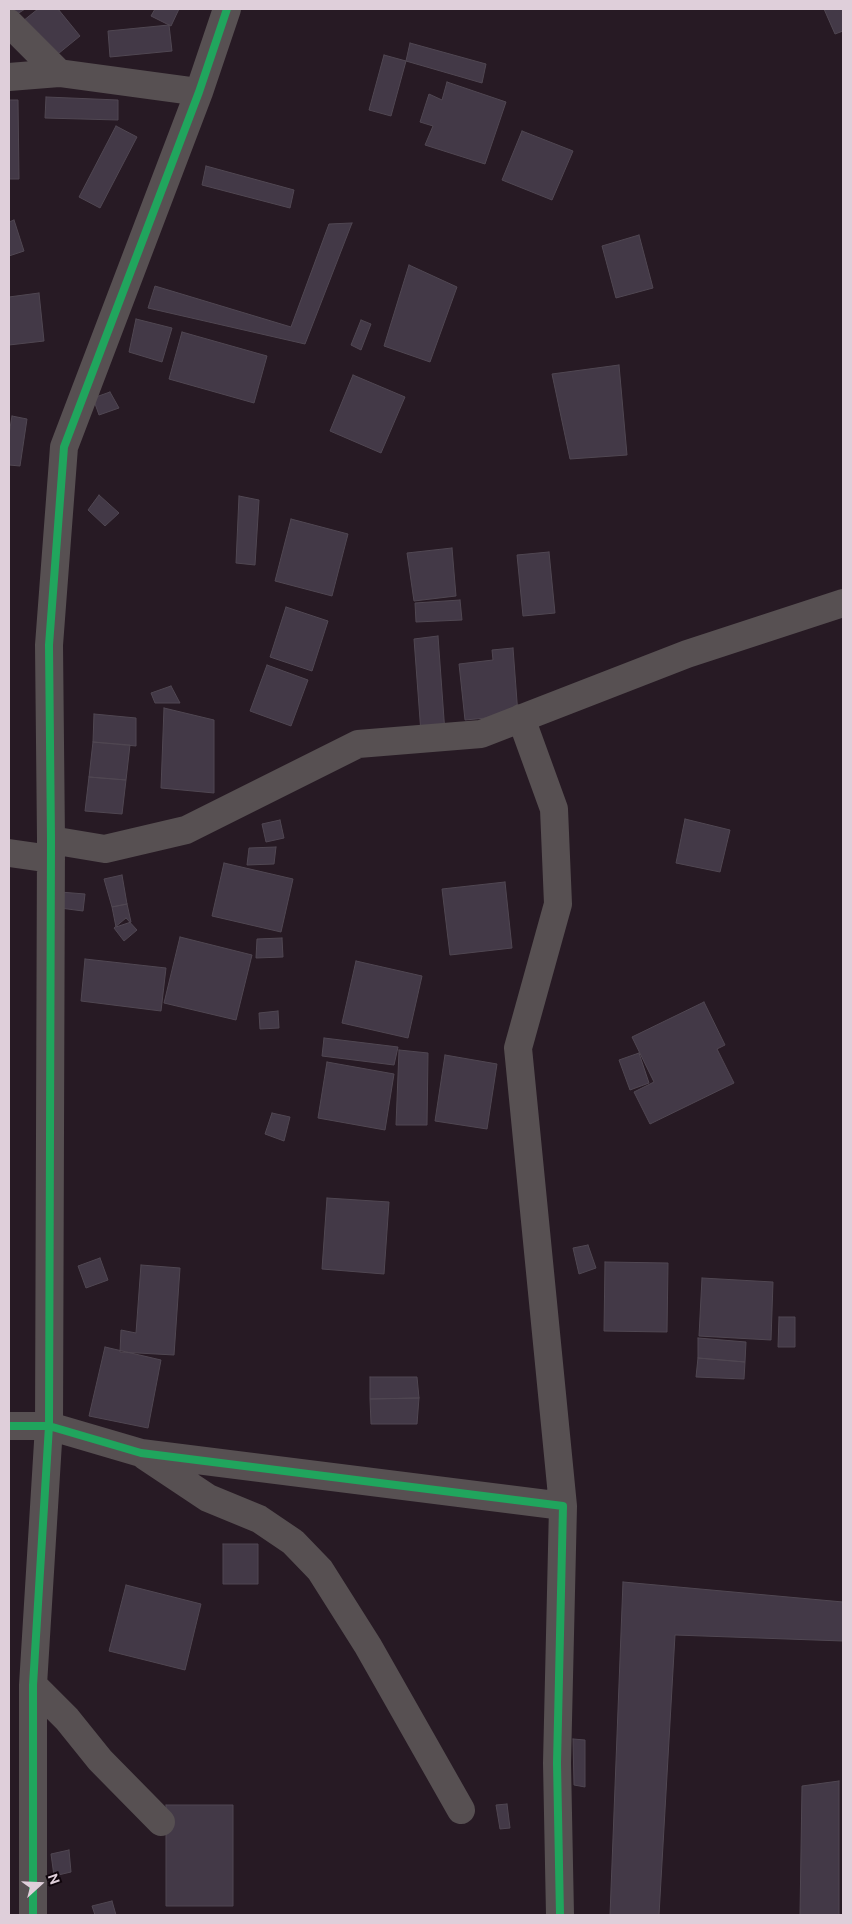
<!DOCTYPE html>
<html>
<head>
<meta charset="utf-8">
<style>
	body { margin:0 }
	#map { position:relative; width:852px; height:1924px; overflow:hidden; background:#271a24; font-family:Ubuntu,sans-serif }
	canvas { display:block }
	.frame { position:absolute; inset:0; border:10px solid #dfcfda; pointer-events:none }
	.north { position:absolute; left:15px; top:1859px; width:50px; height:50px; -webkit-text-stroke:4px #0f050c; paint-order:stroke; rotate:70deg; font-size:14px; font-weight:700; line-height:20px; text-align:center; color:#dfcfda }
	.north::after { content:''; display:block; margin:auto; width:18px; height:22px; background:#dfcfda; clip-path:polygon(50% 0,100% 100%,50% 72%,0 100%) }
</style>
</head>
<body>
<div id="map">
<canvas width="852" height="1924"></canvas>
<div class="frame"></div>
<div class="north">N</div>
</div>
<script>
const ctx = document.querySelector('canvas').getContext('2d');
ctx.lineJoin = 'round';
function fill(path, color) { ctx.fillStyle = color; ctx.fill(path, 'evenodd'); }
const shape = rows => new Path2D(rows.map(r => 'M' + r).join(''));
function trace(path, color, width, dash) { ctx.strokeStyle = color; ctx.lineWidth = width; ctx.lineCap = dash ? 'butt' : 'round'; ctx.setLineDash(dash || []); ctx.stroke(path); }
const building = shape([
	[9,9,25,9,11,18,9,14,9,9],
	[38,9,58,9,80,36,53,58,23,21,38,9],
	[155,9,179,9,171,26,151,16,155,9],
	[824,9,843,9,843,31,835,34,824,9],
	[169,25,172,51,110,57,108,31,169,25],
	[410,43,486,64,482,83,406,61,410,43],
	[384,55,406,61,391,116,369,110,384,55],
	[447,82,506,102,485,164,425,145,433,126,420,122,429,94,442,100,447,82],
	[46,97,118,100,118,120,45,118,46,97],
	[9,100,18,100,19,179,9,179,9,100],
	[116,126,137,137,100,208,79,197,116,126],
	[522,131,573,151,552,200,502,180,522,131],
	[206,166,294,190,290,208,202,185,206,166],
	[14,220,24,251,9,256,9,222,14,220],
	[352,223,305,344,148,308,155,286,291,327,329,224,352,223],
	[639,235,653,288,616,298,602,246,639,235],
	[409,265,457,287,430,362,384,346,409,265],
	[39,293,44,341,9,345,9,297,39,293],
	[136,319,172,328,162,362,129,352,136,319],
	[361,320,371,324,361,350,351,345,361,320],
	[182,332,267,356,254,403,169,379,182,332],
	[619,365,627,455,570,459,552,374,619,365],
	[353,375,405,397,381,453,330,431,353,375],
	[110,392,119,408,99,415,93,398,110,392],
	[12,416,27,419,20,466,9,465,9,434,12,416],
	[99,495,119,513,105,526,88,510,99,495],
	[239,496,259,500,255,565,236,563,239,496],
	[291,519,348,534,332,596,275,581,291,519],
	[452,548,456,596,414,601,407,553,452,548],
	[549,552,555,613,523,616,517,555,549,552],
	[460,600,462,620,416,622,415,603,460,600],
	[286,607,328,621,312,671,270,657,286,607],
	[438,636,445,733,421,733,414,639,438,636],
	[513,648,518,715,465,720,459,664,493,660,492,650,513,648],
	[267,665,308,680,291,726,250,711,267,665],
	[171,686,180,703,155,703,151,693,171,686],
	[164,708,214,720,214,793,161,788,164,708],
	[94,714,136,718,136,746,93,742,94,714],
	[93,742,130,745,126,780,89,777,93,742],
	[89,777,126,780,122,814,85,811,89,777],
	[685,819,730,830,720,872,676,863,685,819],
	[280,820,284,838,266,842,262,824,280,820],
	[276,847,274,864,247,865,249,848,276,847],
	[224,863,293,879,281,932,212,916,224,863],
	[122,875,127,904,112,907,104,879,122,875],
	[505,882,512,948,450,955,442,889,505,882],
	[60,892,85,894,83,911,60,908,60,892],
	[127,904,131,922,116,927,112,907,127,904],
	[126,918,137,930,124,941,114,928,126,918],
	[180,937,252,955,236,1020,164,1003,180,937],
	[282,938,283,957,256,958,257,939,282,938],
	[85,959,166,968,161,1011,81,1001,85,959],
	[356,961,422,976,408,1038,342,1023,356,961],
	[704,1002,725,1045,717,1049,734,1083,650,1124,634,1092,654,1082,632,1037,704,1002],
	[278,1011,279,1028,260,1029,259,1013,278,1011],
	[324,1038,398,1047,394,1065,322,1056,324,1038],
	[399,1050,428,1053,427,1125,396,1125,399,1050],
	[639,1053,649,1083,630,1090,619,1060,639,1053],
	[445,1055,497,1064,487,1129,435,1121,445,1055],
	[327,1062,394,1074,385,1130,318,1118,327,1062],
	[272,1113,290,1117,284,1141,265,1134,272,1113],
	[327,1198,389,1202,384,1274,322,1269,327,1198],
	[588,1245,596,1268,579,1274,573,1248,588,1245],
	[100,1258,108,1280,86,1288,78,1266,100,1258],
	[605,1262,668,1263,667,1332,604,1331,605,1262],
	[141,1265,180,1268,174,1355,120,1352,121,1330,136,1333,141,1265],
	[702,1278,773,1282,771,1340,699,1336,702,1278],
	[779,1317,795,1317,795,1347,778,1347,779,1317],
	[698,1338,746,1342,745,1362,698,1358,698,1338],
	[105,1347,161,1360,148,1428,89,1416,105,1347],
	[698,1358,745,1362,744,1379,696,1377,698,1358],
	[370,1377,417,1377,419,1398,370,1399,370,1377],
	[419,1398,417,1424,371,1424,370,1399,419,1398],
	[223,1544,258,1544,258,1584,223,1584,223,1544],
	[623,1582,843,1602,843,1641,675,1635,659,1915,610,1915,623,1582],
	[126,1585,201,1604,185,1670,109,1651,126,1585],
	[573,1739,585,1740,585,1787,574,1785,573,1739],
	[839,1781,839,1915,800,1915,802,1786,839,1781],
	[507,1804,510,1828,500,1829,496,1805,507,1804],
	[166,1805,233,1805,233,1906,166,1906,166,1805],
	[69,1850,71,1872,54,1876,51,1854,69,1850],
	[112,1901,116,1915,95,1915,92,1906,112,1901]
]);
const street = shape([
	[9,23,59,73],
	[9,77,59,73,199,92],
	[521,718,554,809,558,904,518,1048,563,1506],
	[51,840,105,849,186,830,358,744,481,734,687,654,843,603],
	[9,853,51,859],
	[9,1426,49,1426,141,1453,563,1506,557,1763,560,1915],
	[145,1456,208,1498,259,1519,293,1542,320,1570,368,1646,461,1810],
	[33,1685,67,1719,100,1760,161,1822],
	[33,1915,33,1685,49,1426,51,840,49,645,64,447,199,92,227,9]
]);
const cycleway = shape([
	[9,1426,49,1426,141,1453,563,1506,557,1763,560,1915],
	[33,1915,33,1685,49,1426,51,840,49,645,64,447,199,92,227,9]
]);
fill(building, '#433947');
trace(building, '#504752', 1);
trace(street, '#575052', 28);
trace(cycleway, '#20a55d', 8);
</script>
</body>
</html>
